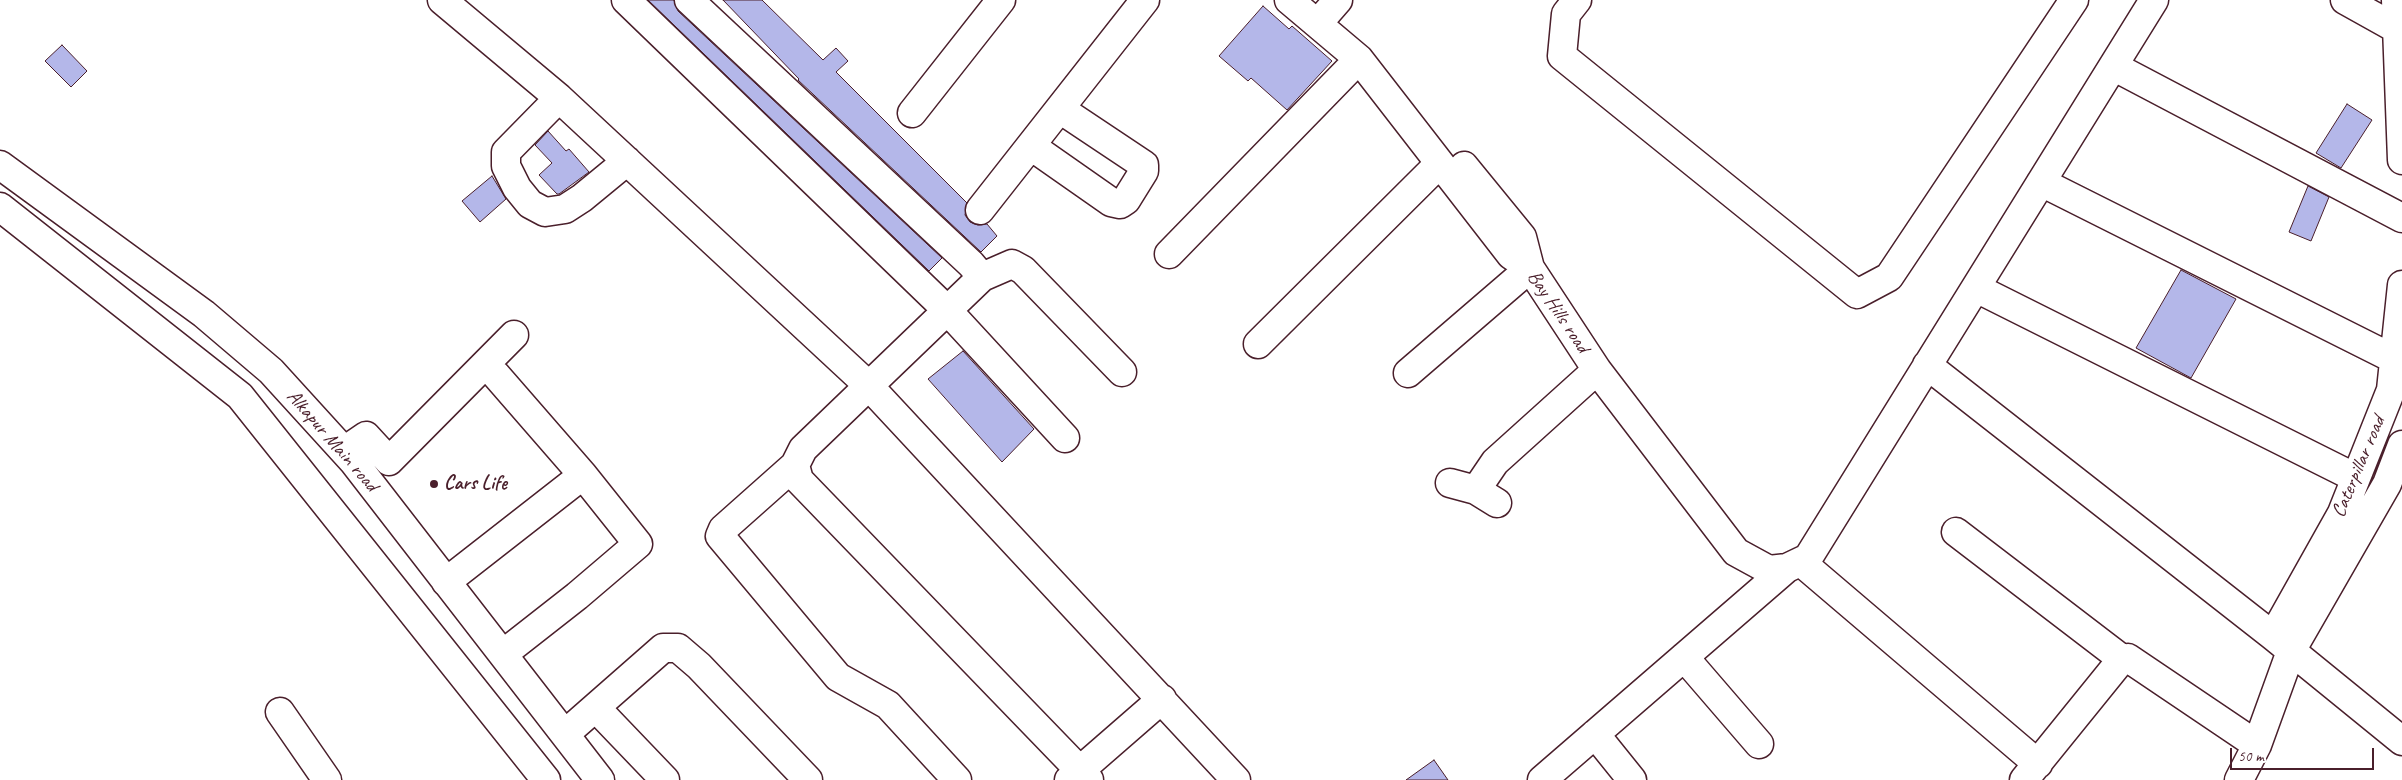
<!DOCTYPE html>
<html>
<head>
<meta charset="utf-8">
<style>
	body { margin:0 }
	#map { position:relative; width:2402px; height:780px; overflow:hidden; background:#fff; font-family:Caveat,sans-serif }
	canvas { display:block }
	.scale { position:absolute; left:2230px; top:748px; width:144px; height:22px; box-sizing:border-box; border:2px solid #4a1f2b; border-top:0; padding-left:6px; font-size:15px; line-height:18px; white-space:nowrap; color:#4a1f2b; -webkit-text-stroke:4px #fff; paint-order:stroke }
</style>
</head>
<body>
<div id="map">
<canvas width="2402" height="780"></canvas>
<div class="scale">50 m</div>
</div>
<script>
const ctx = document.querySelector('canvas').getContext('2d');
ctx.lineJoin = 'round';
function fill(path, color) { ctx.fillStyle = color; ctx.fill(path, 'evenodd'); }
const shape = rows => new Path2D(rows.map(r => 'M' + r).join(''));
function trace(path, color, width, dash) { ctx.strokeStyle = color; ctx.lineWidth = width; ctx.lineCap = dash ? 'butt' : 'round'; ctx.setLineDash(dash || []); ctx.stroke(path); }
function write(font, color, halo, rows, align = 'center') {
  ctx.font = font + ' Caveat,sans-serif'; ctx.lineWidth = 4; ctx.setLineDash([]); ctx.textBaseline = 'middle'; ctx.strokeStyle = halo; ctx.fillStyle = color; for (const [text, x, y, turn = 0] of rows) {
    ctx.save(); ctx.translate(x, y); ctx.rotate((+turn || 0) * Math.PI / 180); ctx.textAlign = isNaN(turn) ? turn : align; if (halo) ctx.strokeText(text, 0, 0); ctx.fillText(text, 0, 0); ctx.restore();
  }
}
const building = shape([
	[648,0,674,0,678,11,942,258,929,271,648,0],
	[723,0,762,0,823,60,836,48,848,61,836,72,967,203,965,215,970,222,978,225,987,224,997,236,981,252,798,80,799,79,723,0],
	[1263,6,1289,29,1292,26,1332,61,1287,110,1251,78,1248,81,1219,56,1263,6],
	[62,45,87,71,71,87,45,61,62,45],
	[2347,104,2372,120,2341,168,2316,153,2347,104],
	[548,131,566,151,569,149,589,172,559,194,557,194,539,175,552,163,535,145,548,131],
	[492,176,506,199,480,222,462,201,492,176],
	[2308,186,2329,197,2311,241,2289,232,2308,186],
	[2181,270,2236,299,2191,378,2136,348,2181,270],
	[963,351,1034,429,1002,462,928,379,963,351],
	[1434,760,1448,780,1406,780,1434,760]
]);
const minor = shape([
	[442,0,559,98,868,385,1236,780],
	[626,0,947,310,1065,438],
	[689,0,971,264,982,277],
	[1289,0,1359,59,1511,255,1530,268,1597,370,1736,552,1769,570,1787,568],
	[1577,0,1566,14,1562,56,1857,294,1889,277,2074,0],
	[2345,0,2397,29],
	[2396,0,2402,160],
	[1318,23,1338,0],
	[2113,66,2402,218],
	[559,98,506,152,506,166,517,188,530,204,545,212,565,209,582,198,627,161],
	[912,113,1001,0],
	[1031,146,1111,202,1120,204,1126,200,1144,171,1144,165,1060,109],
	[0,165,204,314,271,371,353,461,600,780],
	[1464,166,1522,237,1530,268],
	[2041,182,2394,359],
	[0,207,240,396,546,780],
	[980,210,1145,0],
	[1169,254,1359,59],
	[1976,288,2356,478],
	[1258,344,1439,164],
	[1927,365,2273,636,2402,741],
	[1408,373,1530,268],
	[496,375,583,475],
	[344,451,366,436,389,461,514,335],
	[795,465,723,529,720,536,838,677,888,705,957,780],
	[1450,483,1476,490,1497,503],
	[1476,490,1495,462,1597,370],
	[1956,532,2122,659,2128,658,2257,745],
	[1801,562,2038,764],
	[446,582,583,475,638,544,577,596,503,654],
	[2273,636,2342,513,2391,390,2402,285],
	[1684,657,1759,744],
	[597,709,665,780],
	[280,712,327,780],
	[565,734,663,648,678,648,699,666,808,780],
	[1595,734,1632,780],
	[1069,780,1162,699],
	[1089,780,799,480,795,465,803,449,982,277,1012,264,1023,270,1122,372],
	[1542,780,1787,568,1808,558,2154,0],
	[2024,780,2122,659],
	[2239,780,2257,745,2291,651,2387,484,2402,445]
]);
const markers = [
	[434,484,5,"#4a1f2b"]
];
const streetNames = [
	["Bay Hills road",1558,312,56],
	["Alkapur Main road",332,441,49],
	["Caterpillar road",2359,467,-67]
];
const poiNames = [
	["Cars Life",444,484]
];
fill(building, '#b4b7e9');
trace(building, '#4a1f2b', 1);
trace(minor, '#4a1f2b', 31);
trace(minor, '#fff', 28);
for (const [x, y, r, color] of markers) { const dot = new Path2D(); dot.arc(x, y, r, 0, 2 * Math.PI); ctx.fillStyle = color; ctx.fill(dot); trace(dot, '#fff', 2); }
write('20px', '#4a1f2b', '#fff', streetNames);
write('bold 20px', '#4a1f2b', '#fff', poiNames, 'left');
</script>
</body>
</html>
